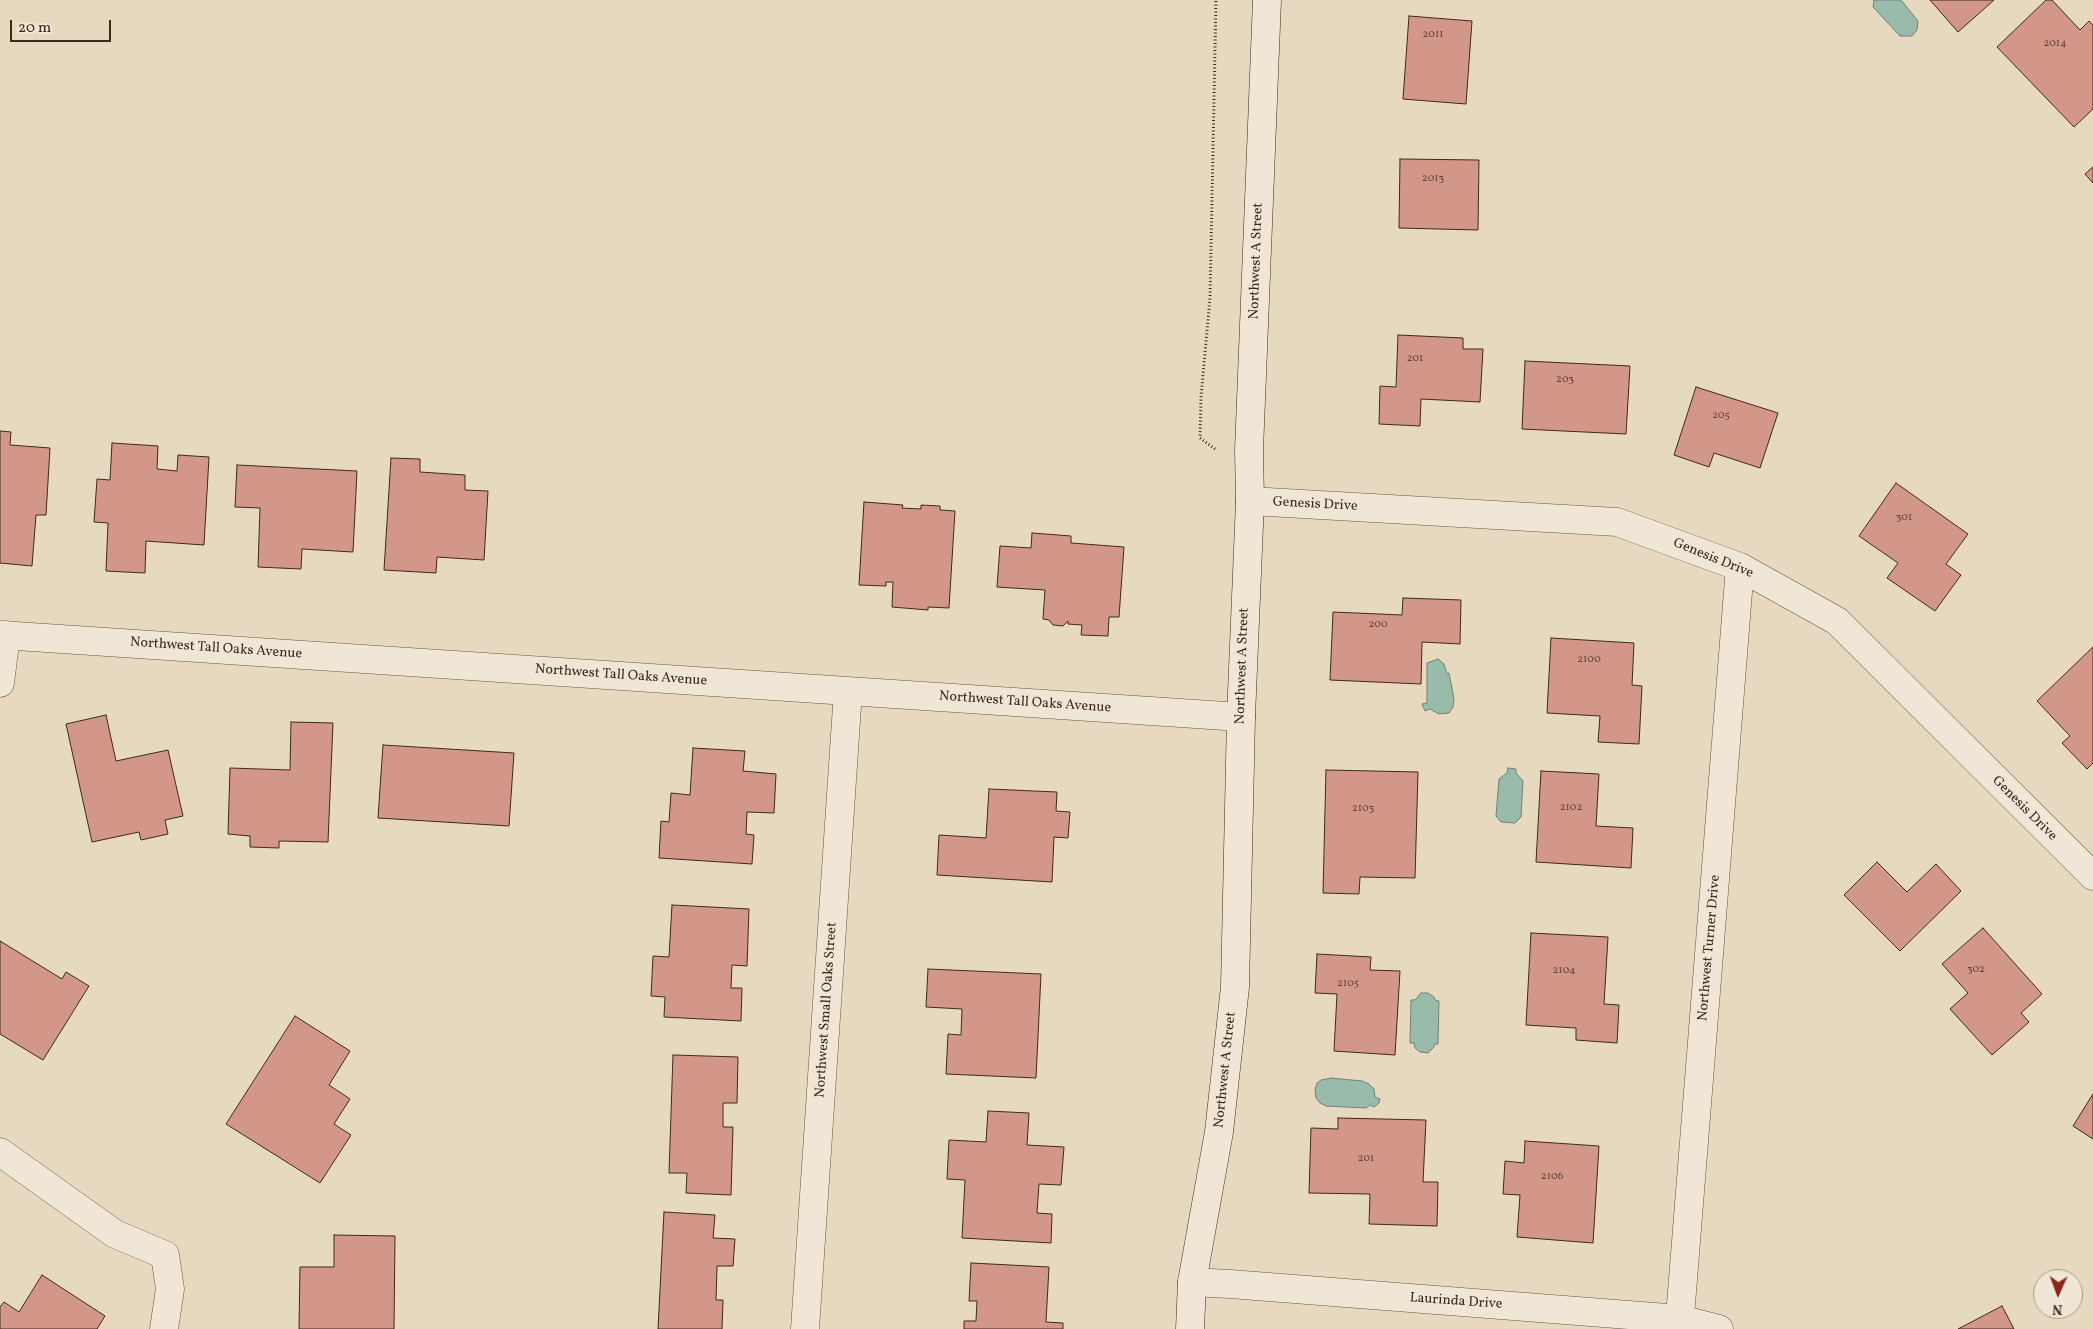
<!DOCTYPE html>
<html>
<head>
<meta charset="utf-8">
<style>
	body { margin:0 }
	#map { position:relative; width:2093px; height:1329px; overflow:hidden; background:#e7d9bf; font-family:Vollkorn,serif }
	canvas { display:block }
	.north { position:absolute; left:2033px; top:1269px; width:50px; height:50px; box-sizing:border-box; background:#efe6d5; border:1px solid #a89a8a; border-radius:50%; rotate:182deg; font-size:14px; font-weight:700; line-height:20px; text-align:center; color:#3e291a }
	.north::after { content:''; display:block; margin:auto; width:18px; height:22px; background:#8f2418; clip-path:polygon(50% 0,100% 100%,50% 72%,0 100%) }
	.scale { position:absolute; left:10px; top:20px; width:101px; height:22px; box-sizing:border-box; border:2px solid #3e291a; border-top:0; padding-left:6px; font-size:15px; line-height:18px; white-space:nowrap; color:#3e291a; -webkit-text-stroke:4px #efe6d5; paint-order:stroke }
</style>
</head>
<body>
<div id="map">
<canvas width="2093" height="1329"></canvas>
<div class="north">N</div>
<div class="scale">20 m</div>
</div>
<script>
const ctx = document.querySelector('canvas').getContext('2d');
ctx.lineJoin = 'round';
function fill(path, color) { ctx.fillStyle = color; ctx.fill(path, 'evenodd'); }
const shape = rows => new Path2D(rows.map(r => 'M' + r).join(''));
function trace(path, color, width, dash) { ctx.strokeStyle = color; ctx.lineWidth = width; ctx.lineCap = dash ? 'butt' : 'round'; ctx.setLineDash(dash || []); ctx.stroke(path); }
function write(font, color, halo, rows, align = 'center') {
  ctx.font = font + ' Vollkorn,serif'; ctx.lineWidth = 4; ctx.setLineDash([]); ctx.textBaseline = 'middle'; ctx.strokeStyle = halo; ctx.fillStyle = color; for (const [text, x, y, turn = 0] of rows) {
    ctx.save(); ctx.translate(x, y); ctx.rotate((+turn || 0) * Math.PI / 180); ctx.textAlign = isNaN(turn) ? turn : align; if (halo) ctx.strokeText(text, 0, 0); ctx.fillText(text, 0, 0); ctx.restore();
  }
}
const water = shape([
	[1874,0,1901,0,1918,21,1917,30,1912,36,1900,36,1873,7,1874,0],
	[1438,659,1444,664,1447,674,1449,673,1454,699,1453,707,1449,713,1439,714,1430,709,1425,711,1422,704,1427,703,1427,663,1438,659],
	[1508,768,1516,769,1516,773,1523,781,1521,817,1515,823,1501,822,1496,816,1499,779,1507,773,1508,768],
	[1421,993,1428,993,1434,997,1435,1000,1439,1001,1438,1044,1435,1044,1433,1048,1428,1053,1420,1052,1415,1048,1414,1043,1410,1043,1411,1000,1415,1000,1421,993],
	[1331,1078,1362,1081,1369,1084,1374,1089,1375,1097,1380,1099,1379,1103,1374,1107,1370,1105,1366,1108,1326,1106,1320,1103,1316,1098,1315,1090,1317,1083,1321,1080,1331,1078]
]);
const building = shape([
	[1930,0,1994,0,1958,32,1930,0],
	[2046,0,2052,0,2080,30,2089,21,2093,25,2093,109,2074,127,1997,47,2046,0],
	[1409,16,1472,21,1466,104,1403,99,1409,16],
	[1400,159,1479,160,1478,230,1399,228,1400,159],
	[2093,167,2093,183,2085,174,2093,167],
	[1398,335,1463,338,1463,349,1483,349,1480,402,1421,399,1420,426,1379,424,1380,386,1396,387,1398,335],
	[1525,361,1630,366,1626,434,1522,429,1525,361],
	[1696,387,1778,413,1760,468,1714,453,1709,467,1674,455,1696,387],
	[0,431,11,432,10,445,50,448,46,515,36,515,32,566,0,563,0,431],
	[112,443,158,446,157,469,177,471,178,455,209,457,204,545,146,541,145,573,106,571,108,523,94,522,97,479,110,480,112,443],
	[391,458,420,459,420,472,465,475,465,490,488,491,484,560,437,557,436,573,384,570,391,458],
	[237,465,357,471,353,552,302,549,301,569,258,567,260,508,235,507,237,465],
	[1896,483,1968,534,1946,564,1961,575,1935,611,1887,578,1898,563,1859,536,1896,483],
	[864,502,903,505,902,508,921,509,921,505,940,506,940,510,955,511,949,608,928,607,928,610,892,607,893,582,886,582,886,586,859,585,864,502],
	[1032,533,1071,536,1071,543,1124,547,1119,617,1109,617,1108,636,1081,635,1082,625,1068,624,1068,621,1063,626,1053,625,1049,620,1043,619,1045,590,997,587,1000,546,1031,548,1032,533],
	[1403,598,1461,600,1460,644,1422,642,1421,684,1330,680,1333,612,1402,615,1403,598],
	[1551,638,1634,643,1632,685,1642,686,1639,744,1598,742,1600,716,1547,713,1551,638],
	[2093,647,2093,763,2087,769,2062,743,2070,736,2037,701,2093,647],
	[106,715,116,761,168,750,183,816,165,820,168,834,141,840,139,832,92,842,66,724,106,715],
	[291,722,333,723,328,842,279,841,279,848,250,847,250,836,228,834,230,768,290,770,291,722],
	[383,745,514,753,509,826,378,818,383,745],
	[693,748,745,751,743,771,776,774,774,813,747,812,746,834,754,835,752,864,659,858,661,821,669,822,671,793,690,795,693,748],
	[1326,770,1418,772,1415,878,1360,877,1359,894,1323,893,1326,770],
	[1541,771,1599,774,1596,826,1633,828,1631,868,1536,862,1541,771],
	[989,789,1057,792,1056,811,1070,812,1068,838,1054,837,1052,882,937,875,939,835,986,838,989,789],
	[1877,862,1907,892,1936,864,1961,891,1900,951,1844,895,1877,862],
	[672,905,749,909,747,966,732,965,731,988,742,988,741,1021,664,1017,665,997,651,996,653,956,669,957,672,905],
	[1983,928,2042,994,2021,1013,2029,1022,1992,1055,1950,1009,1968,993,1942,964,1983,928],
	[1531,933,1608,937,1604,1004,1619,1005,1617,1043,1576,1040,1576,1028,1526,1025,1531,933],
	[0,941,62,979,66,972,89,986,43,1060,0,1034,0,941],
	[1317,954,1371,957,1370,970,1400,971,1395,1055,1334,1051,1337,994,1315,993,1317,954],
	[928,969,1041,974,1036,1078,946,1074,948,1034,961,1035,962,1009,926,1007,928,969],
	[295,1016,350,1051,329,1085,350,1099,334,1124,351,1135,320,1183,226,1124,295,1016],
	[673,1055,738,1057,737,1103,723,1103,723,1127,733,1127,731,1195,686,1193,687,1173,669,1173,673,1055],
	[2093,1094,2093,1139,2073,1126,2093,1094],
	[988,1111,1029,1113,1027,1145,1064,1147,1061,1185,1039,1184,1037,1213,1052,1214,1051,1243,962,1238,965,1180,947,1179,949,1140,986,1142,988,1111],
	[1338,1118,1426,1120,1423,1182,1438,1182,1437,1226,1369,1224,1370,1194,1309,1193,1311,1128,1338,1129,1338,1118],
	[1525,1141,1599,1146,1593,1243,1517,1237,1520,1195,1503,1194,1505,1161,1524,1163,1525,1141],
	[664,1212,715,1215,713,1238,735,1239,733,1266,717,1266,716,1300,723,1300,722,1329,658,1329,664,1212],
	[334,1235,395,1236,394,1329,299,1329,300,1267,334,1267,334,1235],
	[971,1263,1049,1267,1046,1322,1063,1323,1063,1329,964,1329,964,1321,976,1321,977,1301,969,1301,971,1263],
	[42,1275,105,1316,97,1329,0,1329,0,1307,4,1302,19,1312,42,1275],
	[2002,1306,2014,1329,1958,1329,2002,1306]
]);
const path = shape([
	[1215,449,1200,438,1201,397,1210,298,1216,0]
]);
const street = shape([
	[1250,501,1617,522,1740,567,1837,621,2093,876],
	[0,635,1241,717],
	[0,683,6,635],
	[0,1152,115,1234,165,1255,170,1289,164,1329],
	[1192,1282,1230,1284,1680,1319,1719,1329],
	[805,1329,848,691],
	[1679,1329,1740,567]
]);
const secondary = shape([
	[1190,1329,1192,1282,1219,1132,1235,987,1241,717,1250,501,1249,450,1267,0]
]);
const numberNames = [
	["2011",1433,35],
	["2014",2055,44],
	["2013",1433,179],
	["201",1415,359],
	["203",1565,380],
	["205",1721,416],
	["301",1904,518],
	["200",1378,625],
	["2100",1589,660],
	["2102",1571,808],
	["2103",1363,809],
	["302",1976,970],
	["2104",1564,971],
	["2105",1348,984],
	["201",1366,1159],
	["2106",1552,1177]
];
const streetNames = [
	["Northwest A Street",1257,261,-88],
	["Genesis Drive",1315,505,3],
	["Genesis Drive",1713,559,22],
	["Northwest Tall Oaks Avenue",216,649,4],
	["Northwest A Street",1243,666,-88],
	["Northwest Tall Oaks Avenue",621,676,4],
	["Northwest Tall Oaks Avenue",1025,703,4],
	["Genesis Drive",2024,809,45],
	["Northwest Turner Drive",1710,948,-85],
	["Northwest Small Oaks Street",827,1010,-86],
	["Northwest A Street",1226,1070,-84],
	["Laurinda Drive",1456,1302,4]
];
fill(water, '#98bbab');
trace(water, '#748171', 1);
fill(building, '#d3978a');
trace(building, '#3e291a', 1);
trace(street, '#685543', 29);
trace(secondary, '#3e291a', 29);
trace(path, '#3e291a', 3, [1, 2.5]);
trace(street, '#efe6d5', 28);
trace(secondary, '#efe6d5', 28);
write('11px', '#634436', null, numberNames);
write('14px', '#3e291a', '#efe6d5', streetNames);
</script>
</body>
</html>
